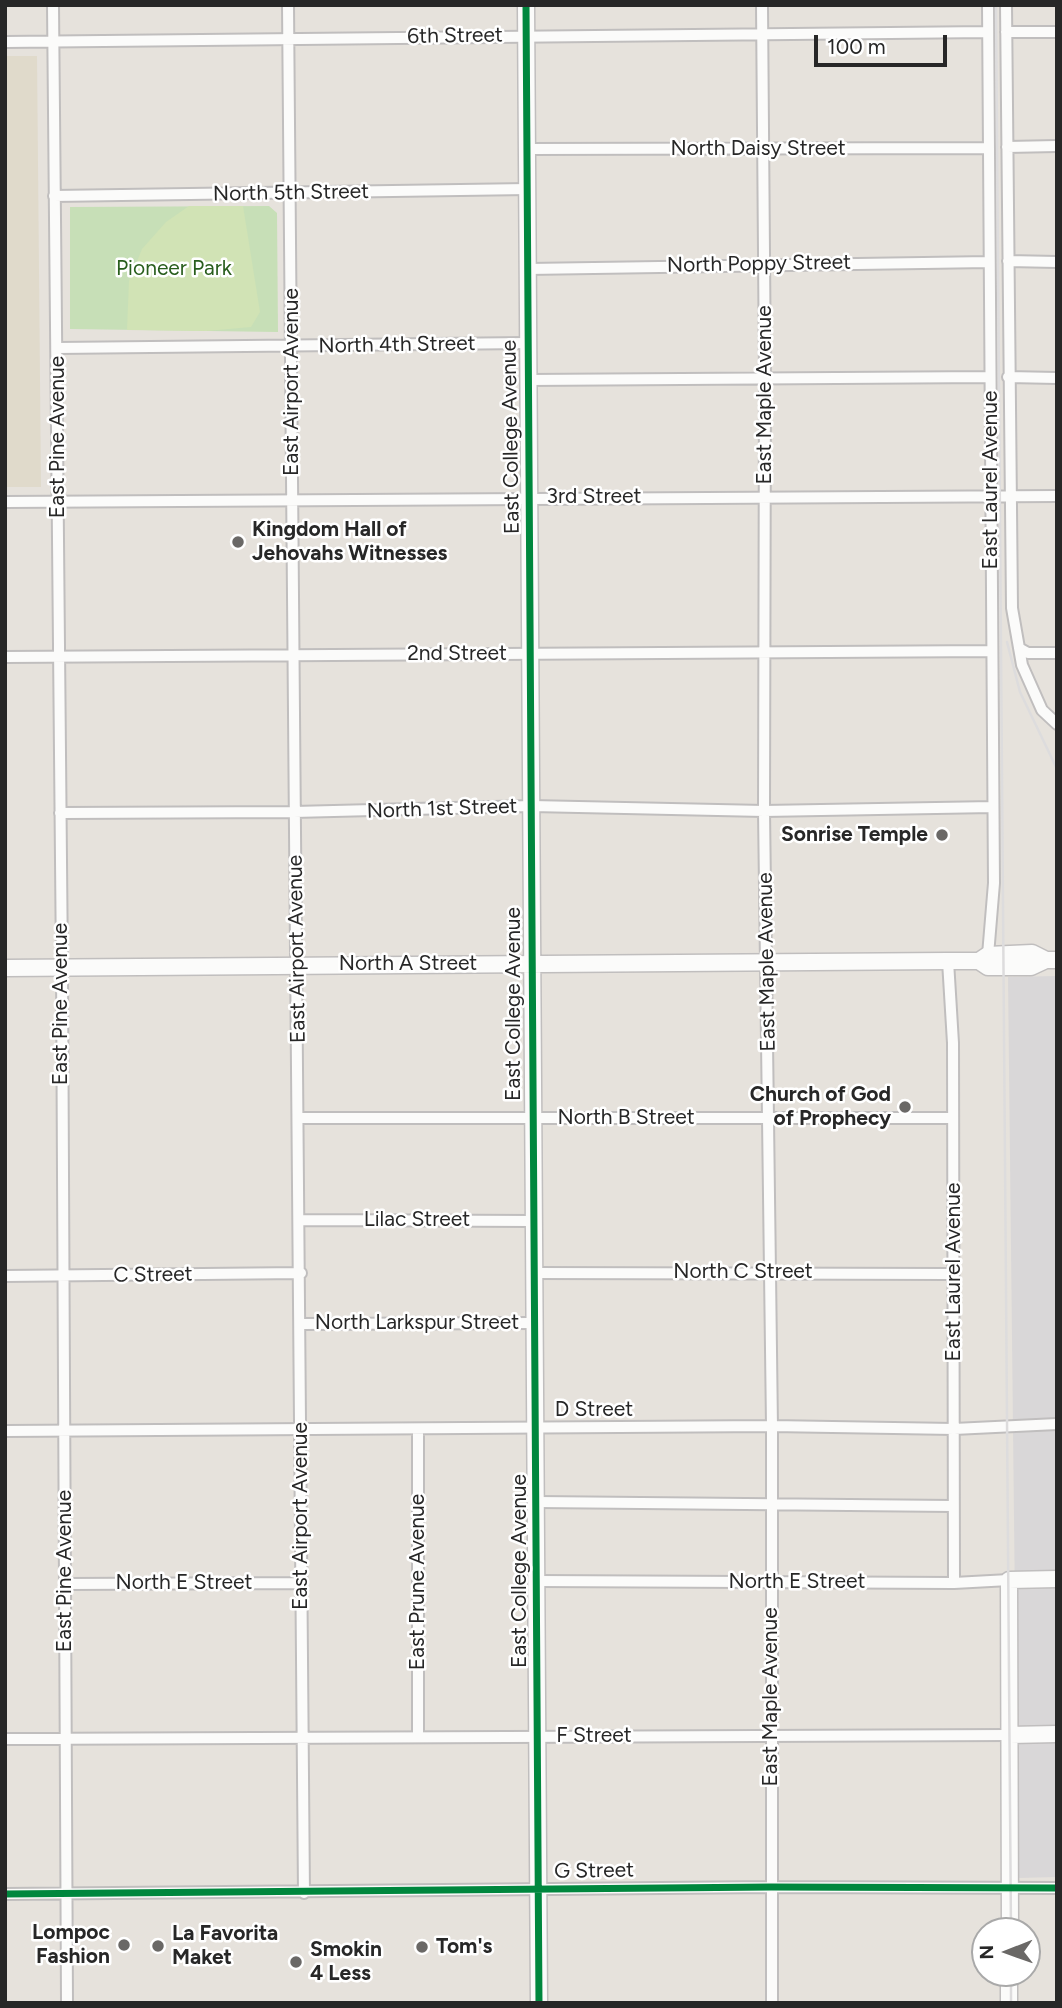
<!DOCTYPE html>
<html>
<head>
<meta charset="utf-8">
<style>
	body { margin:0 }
	#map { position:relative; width:1062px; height:2008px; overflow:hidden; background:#e6e2dc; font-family:Figtree,sans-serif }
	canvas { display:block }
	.frame { position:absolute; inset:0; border:7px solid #272727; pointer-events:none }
	.north { position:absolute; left:971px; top:1917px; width:70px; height:70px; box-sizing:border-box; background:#fff; border:2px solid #a9a9a9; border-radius:50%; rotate:269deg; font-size:19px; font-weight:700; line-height:28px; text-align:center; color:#272727 }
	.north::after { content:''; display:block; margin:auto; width:24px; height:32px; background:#6a6866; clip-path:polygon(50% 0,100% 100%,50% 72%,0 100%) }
	.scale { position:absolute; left:814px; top:35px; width:133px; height:32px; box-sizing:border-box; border:4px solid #272727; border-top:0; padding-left:9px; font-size:21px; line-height:24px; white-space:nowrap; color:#272727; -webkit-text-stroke:5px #fff; paint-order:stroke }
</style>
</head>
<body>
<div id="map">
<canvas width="1062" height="2008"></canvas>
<div class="frame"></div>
<div class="north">N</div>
<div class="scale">100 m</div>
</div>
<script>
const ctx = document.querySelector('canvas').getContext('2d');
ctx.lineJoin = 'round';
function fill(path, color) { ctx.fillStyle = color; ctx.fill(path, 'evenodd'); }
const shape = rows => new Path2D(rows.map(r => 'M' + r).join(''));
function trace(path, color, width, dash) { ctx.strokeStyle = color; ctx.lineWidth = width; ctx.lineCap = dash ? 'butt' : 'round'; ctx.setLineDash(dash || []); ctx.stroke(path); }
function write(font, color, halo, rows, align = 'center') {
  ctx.font = font + ' Figtree,sans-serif'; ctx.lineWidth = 5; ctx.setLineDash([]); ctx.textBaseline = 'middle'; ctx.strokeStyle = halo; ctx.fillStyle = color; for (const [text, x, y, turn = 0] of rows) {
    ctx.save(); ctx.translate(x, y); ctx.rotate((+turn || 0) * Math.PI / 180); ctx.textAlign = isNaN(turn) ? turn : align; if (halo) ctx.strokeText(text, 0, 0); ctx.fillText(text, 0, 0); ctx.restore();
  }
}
const industrial = shape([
	[1057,976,1057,1877,1018,1878,1008,977]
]);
const education = shape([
	[5,56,37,56,41,487,5,487]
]);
const green = shape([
	[269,206,277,213,278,332,70,329,70,207]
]);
const pitch = shape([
	[189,206,243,206,260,312,251,327,206,331,127,330,129,281,142,249,166,222]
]);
const street = shape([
	[53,5,62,967,67,2003],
	[288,5,304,1893],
	[762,5,765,378,764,811,772,1426,772,2003],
	[988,5,994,883,988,955],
	[1006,5,1012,608,1022,665,1042,710,1057,724],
	[1006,32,1057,32],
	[5,42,988,32],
	[1007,147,1057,146],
	[527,149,989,148],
	[54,196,528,189],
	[1008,261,1057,262],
	[528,269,989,262],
	[57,348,527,343],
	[1008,377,1057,378],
	[528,380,990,377],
	[5,502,1057,496],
	[1019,648,1028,653,1057,653],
	[5,657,992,651],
	[60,813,294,812,532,806,764,811,993,807],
	[948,961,953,1043,954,1583],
	[300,1118,953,1118],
	[301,1220,533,1221],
	[533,1273,952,1274],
	[5,1276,301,1273],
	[300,1324,534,1323],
	[418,1429,418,1735],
	[5,1431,772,1426,954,1429,1057,1424],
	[537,1502,953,1506],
	[537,1581,954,1583,1009,1580],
	[65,1584,302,1583],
	[5,1739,1010,1735],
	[5,1894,771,1887,1057,1888]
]);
const secondary = shape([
	[526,5,539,2003],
	[979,961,988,967,1031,967,1046,960],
	[5,968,948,961,979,961,988,955,1032,953,1046,960,1057,960],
	[1010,1735,1057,1734],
	[1010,1931,1009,1580,1057,1579],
	[1009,1973,1009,2003]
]);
const rail = shape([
	[996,5,1011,1931],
	[1007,642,1020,692,1057,769],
	[1011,2003,1011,1973]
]);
const cycleway = shape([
	[526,5,539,2003],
	[5,1894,771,1887,1057,1888]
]);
const markers = [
	[238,542,7,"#6a6866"],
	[942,835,7,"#6a6866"],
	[905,1107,7,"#6a6866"],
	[124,1945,7,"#6a6866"],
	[158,1946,7,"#6a6866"],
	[422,1947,7,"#6a6866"],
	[296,1962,7,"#6a6866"]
];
const streetNames = [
	["6th Street",455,36,-1],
	["North Daisy Street",758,149],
	["North 5th Street",291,193,-1],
	["North Poppy Street",759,264,-1],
	["North 4th Street",397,345,-1],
	["East Airport Avenue",292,382,-90],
	["East Maple Avenue",765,395,-90],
	["East Pine Avenue",58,437,-90],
	["East College Avenue",511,437,-91],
	["East Laurel Avenue",991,480,-90],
	["3rd Street",594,497],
	["2nd Street",457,654],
	["North 1st Street",442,809,-2],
	["East Airport Avenue",297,949,-91],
	["East Maple Avenue",767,962,-91],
	["North A Street",408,964],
	["East Pine Avenue",61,1004,-90],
	["East College Avenue",514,1004,-90],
	["North B Street",626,1118],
	["Lilac Street",417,1220],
	["North C Street",743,1272],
	["East Laurel Avenue",954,1272,-90],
	["C Street",153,1275,-1],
	["North Larkspur Street",417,1323],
	["D Street",594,1410],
	["East Airport Avenue",301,1516,-90],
	["East Pine Avenue",65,1571,-90],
	["East College Avenue",520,1571,-90],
	["East Prune Avenue",418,1582,-90],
	["North E Street",797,1582],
	["North E Street",184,1583],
	["East Maple Avenue",771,1697,-90],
	["F Street",594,1736],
	["G Street",594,1871,-1]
];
const parkNames = [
	["Pioneer Park",174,269]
];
const poiNames = [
	["Kingdom Hall of",252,530],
	["Jehovahs Witnesses",252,554],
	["Sonrise Temple",928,835,"right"],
	["Church of God",891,1095,"right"],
	["of Prophecy",891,1119,"right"],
	["Lompoc",110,1933,"right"],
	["Fashion",110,1957,"right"],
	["La Favorita",172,1934],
	["Maket",172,1958],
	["Tom's",436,1947],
	["Smokin",310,1950],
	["4 Less",310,1974]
];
fill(industrial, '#d9d7d8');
fill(education, '#e0dacb');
fill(green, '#c7dfb7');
fill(pitch, '#d1e3b5');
trace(street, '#c0bebe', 14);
trace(secondary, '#c0bebe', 19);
trace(street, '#fbfbfa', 10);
trace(secondary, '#fbfbfa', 16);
trace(rail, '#dddcdd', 2.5);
trace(cycleway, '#00873e', 7);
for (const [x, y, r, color] of markers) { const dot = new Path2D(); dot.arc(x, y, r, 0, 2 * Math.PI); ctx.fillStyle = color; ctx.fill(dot); trace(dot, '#fff', 2.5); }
write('21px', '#272727', '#fff', streetNames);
write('21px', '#295e1d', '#fff', parkNames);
write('bold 21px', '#272727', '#fff', poiNames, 'left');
</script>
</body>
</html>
